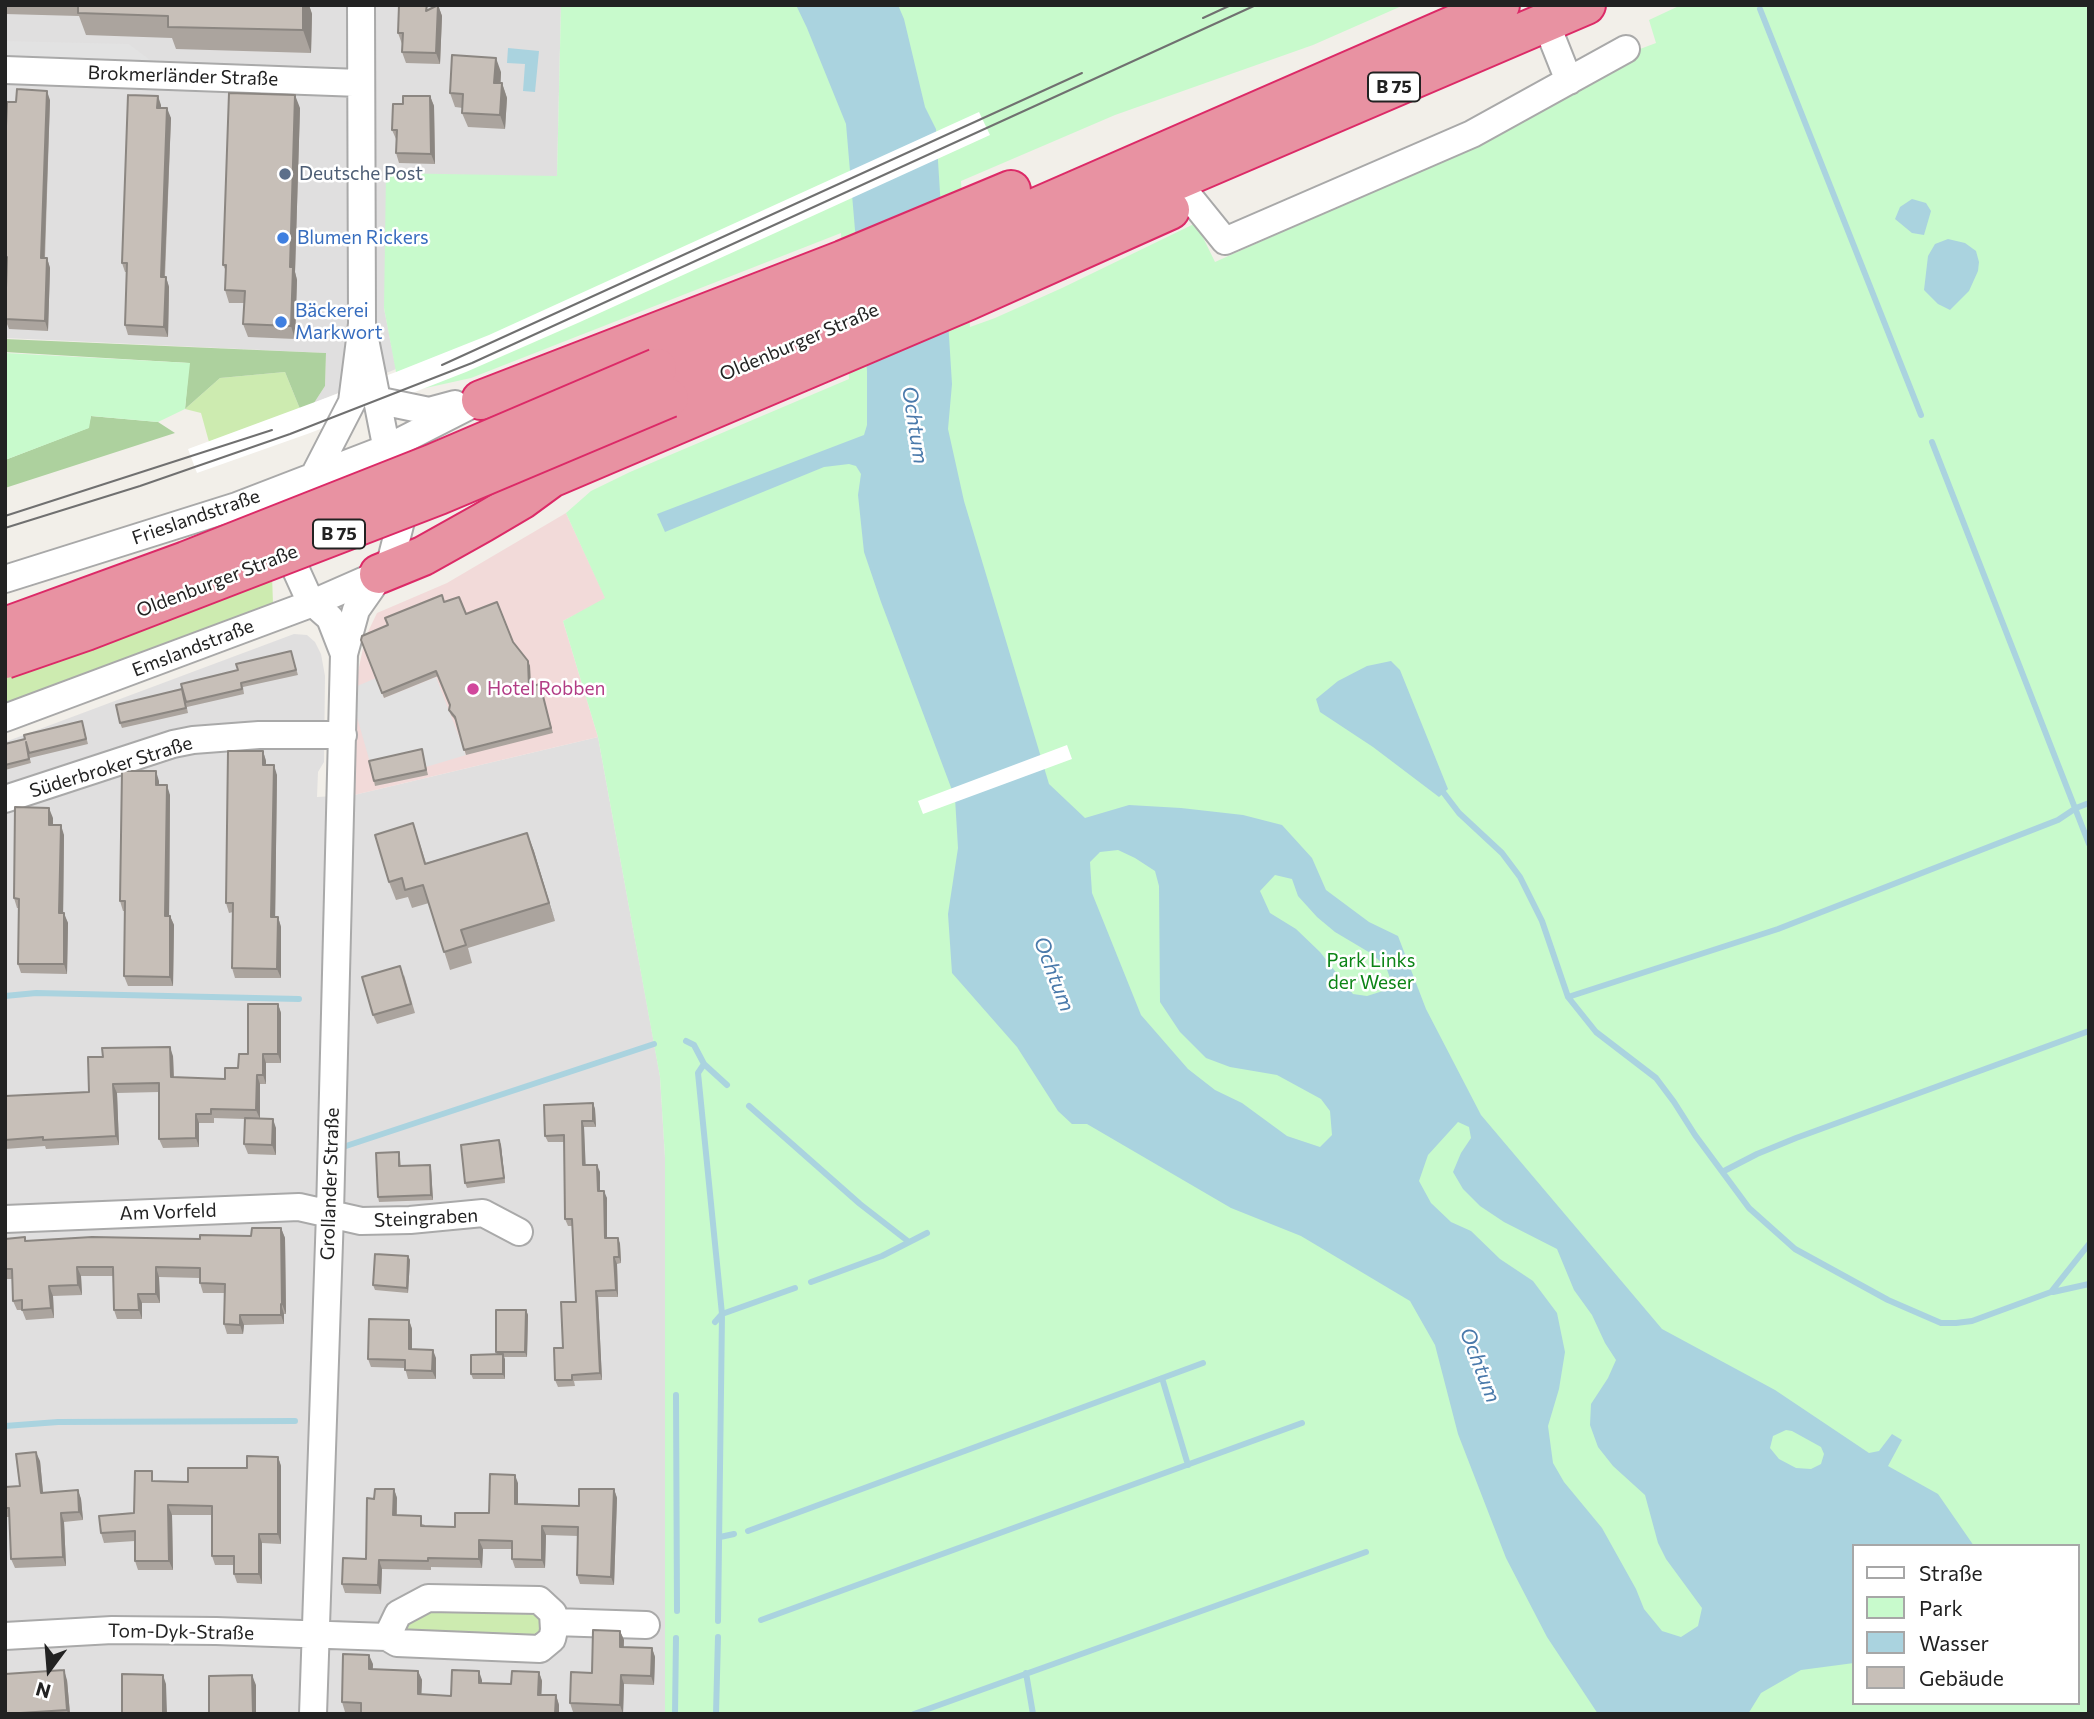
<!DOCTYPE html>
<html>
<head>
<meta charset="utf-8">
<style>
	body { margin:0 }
	#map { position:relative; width:2094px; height:1719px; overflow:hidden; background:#f2efe9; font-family:Commissioner,sans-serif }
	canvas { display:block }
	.frame { position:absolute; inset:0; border:7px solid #222; pointer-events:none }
	.legend { position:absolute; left:1852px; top:1544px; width:228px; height:161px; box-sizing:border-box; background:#fff; border:2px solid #a7a7a7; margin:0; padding:9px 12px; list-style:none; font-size:21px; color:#222 }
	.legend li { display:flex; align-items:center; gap:14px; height:35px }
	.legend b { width:35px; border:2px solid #a7a7a7 }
	.north { position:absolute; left:14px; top:1635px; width:70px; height:70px; -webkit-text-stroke:5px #fff; paint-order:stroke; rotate:196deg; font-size:19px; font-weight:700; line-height:28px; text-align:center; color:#222 }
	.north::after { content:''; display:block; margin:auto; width:24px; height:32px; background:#222; clip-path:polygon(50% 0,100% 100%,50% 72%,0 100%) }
</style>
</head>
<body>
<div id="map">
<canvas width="2094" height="1719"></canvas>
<div class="frame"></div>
<ul class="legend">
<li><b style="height:9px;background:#fff"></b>Straße</li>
<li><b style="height:19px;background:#c8facc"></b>Park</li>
<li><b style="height:19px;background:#aad3df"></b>Wasser</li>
<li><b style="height:19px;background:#c7bfb8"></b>Gebäude</li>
</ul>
<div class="north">N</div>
</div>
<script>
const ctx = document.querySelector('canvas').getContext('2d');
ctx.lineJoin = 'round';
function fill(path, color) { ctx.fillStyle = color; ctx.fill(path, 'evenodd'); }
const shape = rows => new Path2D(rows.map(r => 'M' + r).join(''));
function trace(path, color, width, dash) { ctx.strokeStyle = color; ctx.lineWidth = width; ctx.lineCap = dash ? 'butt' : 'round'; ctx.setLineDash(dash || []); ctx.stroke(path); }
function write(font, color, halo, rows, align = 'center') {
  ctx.font = font + ' Commissioner,sans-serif'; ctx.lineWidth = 5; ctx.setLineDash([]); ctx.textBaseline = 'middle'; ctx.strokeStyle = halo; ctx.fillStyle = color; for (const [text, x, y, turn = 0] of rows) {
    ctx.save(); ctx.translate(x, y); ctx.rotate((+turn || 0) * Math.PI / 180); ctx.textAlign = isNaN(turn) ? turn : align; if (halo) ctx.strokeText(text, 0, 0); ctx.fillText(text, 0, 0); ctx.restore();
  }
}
const residential = shape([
	[5,5,561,5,557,176,384,308,396,369,314,403,325,386,326,353,5,338],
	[294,634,307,635,315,642,321,654,325,676,324,762,318,772,317,797,354,795,598,737,660,1076,665,1157,665,1714,5,1714,5,742]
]);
const commercial = shape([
	[566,513,606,599,563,621,598,737,354,795,355,687,365,638,377,613,447,583]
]);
const grass = shape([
	[285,372,300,409,209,442,201,413,185,409,220,378],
	[272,575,273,604,5,705,5,677],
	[443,1604,540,1612,543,1623,540,1634,533,1641,404,1630,404,1618]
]);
const forest = shape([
	[5,339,326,353,325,386,314,403,300,409,285,372,220,378,185,409,189,363,5,352],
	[91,416,158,422,175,433,5,488,5,460,88,428]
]);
const park = shape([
	[561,5,1404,5,1313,45,1115,115,961,181,970,327,995,318,1062,288,1196,223,1215,262,1476,145,1571,95,1640,49,1656,43,1649,20,1681,5,2089,5,2089,1714,665,1714,665,1157,660,1077,598,737,563,621,605,598,566,513,591,491,630,472,849,379,841,233,471,378,412,391,396,372,384,308,386,173,557,176],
	[1854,1546,2078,1546,2078,1703,1854,1703],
	[5,353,190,363,185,409,158,422,91,416,89,428,5,460]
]);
const parking = shape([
	[5,41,129,44,150,60,315,66,315,76,5,64],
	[436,677,466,755,426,767,371,766,355,710,355,687,376,678,384,698]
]);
const water = shape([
	[796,5,898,5,904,19,925,107,936,129,952,384,948,429,964,501,1049,784,1085,818,1129,805,1181,808,1243,815,1282,825,1312,858,1326,890,1369,922,1398,936,1426,1009,1481,1115,1662,1329,1775,1390,1869,1453,1879,1451,1892,1434,1902,1440,1888,1466,1938,1494,1974,1546,1854,1546,1854,1663,1801,1670,1761,1693,1748,1714,1598,1714,1547,1637,1506,1558,1458,1434,1435,1345,1410,1301,1301,1236,1231,1208,1087,1124,1072,1124,1058,1111,1017,1047,952,973,948,914,958,848,955,798,881,602,864,552,858,495,861,474,856,466,849,464,824,467,665,532,657,514,864,435,867,425,867,371,846,124,807,28],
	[1118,850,1135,858,1155,871,1159,886,1160,1002,1180,1032,1206,1058,1230,1067,1277,1075,1321,1099,1330,1111,1332,1135,1320,1147,1287,1136,1242,1103,1215,1090,1188,1069,1141,1015,1092,893,1090,862,1100,852],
	[1275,875,1292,879,1298,896,1317,917,1335,932,1372,954,1386,967,1390,978,1386,990,1367,996,1353,994,1320,952,1296,929,1270,913,1260,891],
	[1458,1122,1469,1127,1471,1138,1461,1153,1453,1172,1463,1189,1480,1206,1504,1222,1557,1249,1574,1290,1592,1315,1605,1343,1616,1360,1608,1378,1591,1404,1590,1425,1598,1447,1613,1466,1645,1495,1658,1543,1666,1559,1702,1608,1698,1626,1681,1637,1662,1631,1644,1609,1636,1589,1602,1528,1564,1482,1553,1463,1548,1426,1559,1389,1565,1352,1557,1313,1533,1281,1500,1259,1471,1231,1451,1222,1431,1203,1419,1181,1428,1155],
	[1786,1430,1792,1431,1821,1447,1824,1454,1821,1464,1811,1469,1796,1468,1779,1459,1770,1448,1773,1436],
	[508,48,539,51,535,92,523,91,525,64,507,63],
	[1912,199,1926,203,1931,211,1924,235,1912,233,1895,219,1900,207],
	[1948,239,1965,243,1976,251,1979,262,1978,271,1969,291,1950,310,1938,304,1924,290,1928,256,1935,244],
	[1391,661,1400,670,1448,789,1439,797,1373,747,1320,712,1316,699,1338,681,1367,666]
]);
const pier = shape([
	[979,112,990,135,580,322,466,372,310,433,197,473,188,449,396,372,489,335],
	[1067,745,1072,759,923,814,918,801]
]);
const stream = shape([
	[1760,9,1921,415],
	[1932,442,2089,844],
	[1443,792,1459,813,1502,853,1520,877,1542,921,1568,997,1596,1032,1656,1078,1674,1102,1695,1135,1749,1208,1795,1249,1888,1300,1941,1323,1956,1323,1972,1321,2051,1292,2089,1244],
	[5,996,36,993,299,999],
	[1568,997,1778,929,2058,820,2076,808,2089,803],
	[686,1041,694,1045,704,1064,727,1085],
	[704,1064,698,1073,722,1314,718,1621],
	[749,1106,860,1204,909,1242],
	[343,1147,654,1044],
	[1724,1171,1757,1154,1796,1138,2089,1031],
	[811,1282,882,1256,927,1233],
	[2053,1292,2089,1284],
	[715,1322,722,1314,795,1288],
	[1162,1378,1188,1465],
	[676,1395,677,1611],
	[5,1426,58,1422,295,1421],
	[748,1531,1203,1363],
	[720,1537,734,1534],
	[761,1620,1302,1423],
	[1026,1673,1033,1714],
	[675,1714,676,1638],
	[716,1714,718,1637],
	[914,1714,1366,1552]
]);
const minor = shape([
	[1546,23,1569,81],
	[5,70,360,83],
	[1191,199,1225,241,1472,134,1626,49],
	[376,400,429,411,455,404],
	[5,579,237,506,385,449,481,400],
	[344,654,330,618,313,603,306,592,296,570,292,543,302,499,352,402,356,371,362,324,361,5],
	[5,718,313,603,379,574],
	[5,799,173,744,193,740,259,735,343,735],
	[5,1219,299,1207,361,1221,410,1220,483,1213,519,1232],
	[554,1622,646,1625],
	[5,1636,112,1630,216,1631,387,1637,397,1643,540,1649,552,1639,554,1630,553,1613,539,1600,428,1598,398,1614,387,1637],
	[313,1714,330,1213,344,654,356,610,391,560,401,521,362,324]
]);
const highway = shape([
	[657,368,964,239,1500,5],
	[669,398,1586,5],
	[481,400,843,260,1011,190],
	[379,574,423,556,482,523,521,500,551,478,967,301,1170,210]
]);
const tram = shape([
	[1203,18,1231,5],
	[442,365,1082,73],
	[5,516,272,430],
	[5,528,140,486,290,434,472,363,1256,5]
]);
const highwayBridge = shape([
	[5,627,186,561,432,464,657,368],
	[5,659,86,631,439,495,669,398]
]);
const wall = shape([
	[5,5,309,5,312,14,311,53,176,49,172,38,86,35,79,16,5,14],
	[438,5,442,16,440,64,406,63,402,52,402,44,398,33,431,9],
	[501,72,500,83,502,83,507,98,505,129,468,127,462,113,463,108,455,107,450,93],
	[430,96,434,106,435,164,399,163,396,153,396,139,392,130,403,104],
	[50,100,45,258,47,258,50,268,48,331,9,329,5,319,7,266,5,266,5,150],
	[161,105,161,108,171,118,165,277,166,277,169,287,168,337,128,335,125,325,127,272,125,272,122,263],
	[300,108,295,272,297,280,295,339,248,337,243,324,244,303,229,303,225,290,226,271,223,265],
	[444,602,513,642,530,666,531,687,540,684,553,733,466,755,456,721,451,715,449,710,450,705,438,676,384,698,361,640],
	[291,651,298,675,243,687,244,694,187,707,186,703,188,713,122,728,120,723,182,689],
	[82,721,88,744,30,758,29,755,31,763,5,770,5,744,25,739],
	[263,751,266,761,266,765,277,775,275,917,278,917,281,927,281,978,235,978,232,968,233,912,229,913,226,903],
	[423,754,428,775,375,786,374,781],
	[159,781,159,785,170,795,169,916,170,916,174,925,173,986,128,986,124,976,125,911,123,911,120,901],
	[53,818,53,825,64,835,63,913,68,923,67,974,21,973,18,964,19,908,17,908,14,898],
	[527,833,555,921,468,948,472,963,450,970,429,903,412,908,408,897,396,900,389,882,419,841,426,863],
	[404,975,415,1013,377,1024,373,1015],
	[278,1004,281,1013,281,1063,266,1063,266,1084,260,1084,260,1118,276,1128,276,1155,248,1154,244,1144,245,1119,214,1118,214,1123,199,1123,199,1147,163,1148,159,1139,159,1092,117,1093,119,1145,46,1149,45,1146,5,1149,5,1096,89,1092,173,1056,174,1078,225,1079,238,1068],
	[593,1103,595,1109,596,1127,584,1127,585,1165,600,1172,600,1191,607,1198,607,1238,618,1238,620,1244,621,1263,617,1264,618,1297,598,1297,602,1380,574,1381,575,1386,558,1387,555,1380,576,1302,572,1226,568,1226,565,1219,564,1142,548,1142,545,1136],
	[499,1140,501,1145,505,1183,467,1188,465,1183],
	[400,1157,401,1166,431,1169,433,1200,379,1202,378,1197],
	[281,1228,285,1238,286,1314,284,1314,284,1324,244,1325,243,1334,227,1334,224,1324,225,1293,203,1293,200,1283,200,1278,159,1277,160,1303,142,1303,142,1319,117,1319,114,1310,113,1276,81,1276,82,1295,53,1296,54,1318,26,1320,22,1310,17,1310,13,1301,12,1279,5,1279,5,1239,25,1237,26,1241,200,1239,251,1236],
	[408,1256,410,1260,408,1293,375,1290,373,1285],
	[526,1310,528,1315,527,1357,504,1357,505,1379,473,1379,471,1374,497,1354,496,1352],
	[409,1320,412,1329,412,1349,436,1358,436,1379,408,1379,405,1368,371,1367,368,1359],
	[278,1457,281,1466,281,1544,262,1543,262,1584,237,1583,234,1574,234,1565,215,1565,212,1556,212,1515,172,1515,173,1570,138,1570,135,1561,135,1541,104,1543,101,1533,134,1513,155,1480,155,1481,188,1482,247,1468],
	[40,1461,43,1493,78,1490,81,1499,83,1520,64,1522,66,1566,15,1568,11,1559,10,1517,5,1517,5,1487,20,1486],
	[518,1483,518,1504,579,1506,614,1489,617,1498,614,1585,580,1584,577,1575,578,1536,546,1535,545,1568,515,1568,512,1559,512,1549,483,1549,482,1568,431,1567,431,1570,382,1569,381,1594,345,1593,342,1584,366,1559,374,1499,394,1489,397,1498,397,1515,425,1525,425,1526,455,1527,489,1513],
	[620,1631,624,1640,624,1647,652,1648,655,1657,654,1685,624,1684,623,1714,573,1712,570,1703,592,1673],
	[373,1664,373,1669,418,1671,422,1680,421,1695,451,1696,482,1680,482,1683,511,1684,539,1672,542,1681,541,1695,556,1695,559,1705,559,1714,361,1714,361,1712,345,1712,342,1702],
	[67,1680,70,1714,5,1714]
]);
const shadedWall = shape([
	[303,5,309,5,312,14,311,53,303,30],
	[438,5,442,16,440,64,436,53],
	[496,58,501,72,500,98,494,83],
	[502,83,507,98,505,129,500,115],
	[47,91,50,100,44,268,41,258],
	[295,95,300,108,295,272,297,280,295,339,291,326,290,267],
	[158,96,161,105,161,117,157,108],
	[430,96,434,106,435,164,431,154],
	[167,108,171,118,164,286,161,277],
	[47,258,50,268,48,331,45,321],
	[166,277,169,287,168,337,164,327],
	[528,661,530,666,531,692,529,687],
	[263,751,266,761,266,774,263,765],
	[274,765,277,775,275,927,271,917],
	[156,771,159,781,159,795,156,785],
	[167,785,170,795,169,925,165,916],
	[49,808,53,818,53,835,49,825],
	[61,825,64,835,63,923,59,913],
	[527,833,534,851,555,921,549,903],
	[64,913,68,923,67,974,64,964],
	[170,916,174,925,173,986,170,977],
	[278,917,281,927,281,978,277,969],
	[278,1004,281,1013,281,1063,278,1054],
	[170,1047,173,1056,174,1086,171,1077],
	[263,1054,266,1063,266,1084,263,1075],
	[257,1075,260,1084,260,1119,256,1110],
	[113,1084,117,1093,119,1145,116,1136],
	[593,1103,595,1109,596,1127,593,1121],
	[196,1114,199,1123,199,1147,196,1138],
	[273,1119,276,1128,276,1155,272,1145],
	[582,1121,584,1127,586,1172,583,1165],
	[499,1140,501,1145,505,1183,504,1178],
	[430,1165,431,1169,433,1200,431,1195],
	[597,1165,600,1172,600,1198,598,1191],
	[604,1191,607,1198,607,1245,605,1238],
	[281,1228,285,1238,286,1314,282,1304],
	[618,1238,620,1244,621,1263,619,1257],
	[408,1256,410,1260,408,1293,407,1288],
	[614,1257,617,1264,618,1297,616,1290],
	[77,1267,81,1276,82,1295,78,1285],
	[156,1267,159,1277,160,1303,156,1294],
	[49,1286,53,1296,54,1318,51,1308],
	[596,1291,598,1297,602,1380,600,1373],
	[138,1294,142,1303,142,1319,139,1310],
	[281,1304,284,1314,284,1324,281,1315],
	[526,1310,528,1315,527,1357,525,1352],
	[240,1315,244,1325,243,1334,240,1325],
	[409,1320,412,1329,412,1357,409,1349],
	[433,1350,436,1358,436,1379,432,1371],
	[503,1354,505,1359,505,1379,503,1374],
	[36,1452,40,1461,44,1502,41,1493],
	[278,1457,281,1466,281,1544,278,1534],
	[515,1475,518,1483,518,1513,515,1504],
	[394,1489,397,1498,396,1524,393,1515],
	[614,1489,617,1498,614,1585,611,1577],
	[78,1490,81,1499,83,1520,79,1512],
	[168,1505,172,1515,173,1570,169,1561],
	[61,1513,64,1522,66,1566,63,1557],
	[542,1526,546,1535,545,1568,542,1560],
	[259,1534,262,1543,262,1584,259,1574],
	[479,1540,483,1549,482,1568,479,1559],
	[379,1560,382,1569,381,1594,378,1585],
	[620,1631,624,1640,623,1656,620,1647],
	[652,1648,655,1657,654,1685,651,1676],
	[369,1655,373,1664,372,1678,369,1669],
	[64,1670,67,1680,70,1714,68,1714,67,1710],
	[418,1671,422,1680,421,1704,418,1694],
	[479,1671,482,1680,482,1692,479,1683],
	[539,1672,542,1681,541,1704,538,1695],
	[163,1675,166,1684,167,1714,163,1714],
	[252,1675,256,1685,256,1714,253,1714],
	[621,1675,624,1684,623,1714,620,1705],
	[556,1695,559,1705,559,1714,555,1714]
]);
const building = shape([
	[78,5,303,5,303,30,168,27,168,16,78,13,78,5],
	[399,5,427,5,426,11,438,5,436,53,402,52,403,33,398,33,399,5],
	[452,55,496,58,494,83,502,83,500,115,462,113,463,94,450,93,452,55],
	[17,89,47,91,41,258,47,258,45,321,5,319,7,257,5,257,5,150,7,102,16,102,17,89],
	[229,93,295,95,290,267,293,267,291,326,243,324,245,291,225,290,226,265,223,265,229,93],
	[128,95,158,96,157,108,167,108,161,277,166,277,164,327,125,325,127,263,122,263,128,95],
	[403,96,430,96,431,154,396,153,397,130,392,130,393,104,403,104,403,96],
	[442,595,444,602,459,597,466,614,497,602,513,642,528,661,529,687,540,684,551,728,464,750,455,717,449,710,450,705,436,671,382,693,361,640,362,636,388,625,385,618,442,595],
	[291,651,296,670,241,683,242,689,186,702,181,684,238,670,236,664,291,651],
	[182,689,186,708,120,723,116,705,182,689],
	[82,721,86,739,29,753,26,742,29,759,5,765,5,744,25,739,24,735,82,721],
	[422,749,426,770,374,781,369,761,422,749],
	[228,751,263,751,263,765,274,765,271,917,278,917,277,969,232,968,233,903,226,903,228,751],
	[122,771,156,771,156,785,167,785,165,916,170,916,170,977,124,976,125,901,120,901,122,771],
	[15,807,49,808,49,825,61,825,59,913,64,913,64,964,18,964,19,899,14,898,15,807],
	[413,823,425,864,527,833,549,903,461,930,466,945,444,952,423,885,405,890,402,878,389,882,375,835,413,823],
	[400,966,411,1004,373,1015,362,977,400,966],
	[248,1004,278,1004,278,1054,263,1054,263,1075,257,1075,256,1110,211,1109,211,1114,196,1114,196,1138,159,1139,159,1083,113,1084,116,1136,43,1140,43,1137,5,1140,5,1096,89,1092,88,1057,103,1057,102,1048,170,1047,171,1077,225,1079,225,1068,238,1068,239,1054,248,1054,248,1004],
	[593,1103,593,1121,582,1121,583,1165,597,1165,598,1191,604,1191,605,1238,618,1238,619,1257,614,1257,616,1290,596,1291,600,1373,572,1375,572,1380,555,1380,554,1348,563,1348,561,1302,576,1302,572,1219,565,1219,564,1135,545,1136,544,1105,593,1103],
	[245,1118,273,1119,272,1145,244,1144,245,1118],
	[499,1140,504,1178,465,1183,461,1145,499,1140],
	[399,1152,399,1166,430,1165,431,1195,378,1197,376,1153,399,1152],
	[252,1228,281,1228,282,1304,281,1304,281,1315,240,1315,240,1325,224,1324,225,1284,200,1283,200,1268,156,1267,156,1294,138,1294,139,1310,114,1310,113,1267,77,1267,78,1285,49,1286,51,1308,22,1310,22,1300,13,1301,12,1269,5,1269,5,1239,25,1237,25,1241,92,1237,200,1239,200,1235,251,1236,252,1228],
	[375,1254,408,1256,407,1288,373,1285,375,1254],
	[496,1310,526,1310,525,1352,496,1352,496,1310],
	[369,1319,409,1320,409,1349,433,1350,432,1371,405,1370,405,1360,368,1359,369,1319],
	[503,1354,503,1374,471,1374,471,1355,503,1354],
	[36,1452,41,1493,78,1490,79,1512,61,1513,63,1557,11,1559,9,1508,5,1508,5,1487,20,1486,16,1454,36,1452],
	[247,1456,278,1457,278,1534,259,1534,259,1574,234,1574,234,1556,212,1556,212,1506,168,1505,169,1561,135,1561,135,1531,101,1533,99,1516,134,1513,135,1471,152,1471,152,1481,188,1482,188,1468,247,1468,247,1456],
	[490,1474,515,1475,515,1504,579,1506,579,1489,614,1489,611,1577,577,1575,578,1527,542,1526,542,1560,512,1559,512,1541,479,1540,479,1559,428,1558,428,1561,379,1560,378,1585,342,1584,343,1558,366,1559,367,1498,374,1499,375,1489,394,1489,393,1515,421,1516,421,1526,455,1527,455,1513,489,1513,490,1474],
	[593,1630,620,1631,620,1647,652,1648,651,1676,621,1675,620,1705,570,1703,571,1672,592,1673,593,1630],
	[343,1654,369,1655,369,1669,418,1671,418,1694,451,1696,452,1670,479,1671,479,1683,511,1684,512,1671,539,1672,538,1695,556,1695,555,1714,361,1714,361,1703,342,1702,343,1654],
	[64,1670,67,1710,5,1714,5,1674,64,1670],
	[122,1674,163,1675,163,1714,122,1714,122,1674],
	[252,1675,253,1714,209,1714,209,1676,252,1675]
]);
const markers = [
	[285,174,7,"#5c6f8a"],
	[283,238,7,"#3f7fe0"],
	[281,322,7,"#3f7fe0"],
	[473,689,7,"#d1479c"]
];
const shields = [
	[1394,87,52],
	[339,534,52]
];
const shieldNames = [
	["B 75",1394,87],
	["B 75",339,534]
];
const streetNames = [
	["Brokmerländer Straße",183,76,2],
	["Oldenburger Straße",799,342,-23],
	["Frieslandstraße",196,517,-19],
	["Oldenburger Straße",217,581,-21],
	["Emslandstraße",193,648,-21],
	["Süderbroker Straße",111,767,-17],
	["Grollander Straße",330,1184,-88],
	["Am Vorfeld",168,1212,-2],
	["Steingraben",426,1218,-3],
	["Tom-Dyk-Straße",181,1632,1]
];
const serviceNames = [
	["Deutsche Post",299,174]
];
const shopNames = [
	["Blumen Rickers",297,238],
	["Bäckerei",295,311],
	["Markwort",295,333]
];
const hotelNames = [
	["Hotel Robben",487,689]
];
const parkNames = [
	["Park Links",1371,961],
	["der Weser",1371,983]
];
const waterNames = [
	["Ochtum",915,425,81],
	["Ochtum",1054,974,69],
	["Ochtum",1480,1365,69]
];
fill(residential, '#e0dfdf');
fill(commercial, '#f2dad9');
fill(grass, '#cdebb0');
fill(forest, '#add19e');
fill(park, '#c8facc');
fill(parking, '#e2e2e2');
fill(water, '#aad3df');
fill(pier, '#fff');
trace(stream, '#aad3df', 6);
trace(minor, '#a9a9a9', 30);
trace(highway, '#dc2a67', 42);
trace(minor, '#fff', 26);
trace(highway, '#e892a2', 38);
trace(tram, '#707070', 2);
trace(highwayBridge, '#dc2a67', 42, []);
trace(highwayBridge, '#e892a2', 38);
fill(wall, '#aba49e');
fill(shadedWall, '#8b8681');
fill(building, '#c7bfb8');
trace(building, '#8b8681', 2);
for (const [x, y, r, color] of markers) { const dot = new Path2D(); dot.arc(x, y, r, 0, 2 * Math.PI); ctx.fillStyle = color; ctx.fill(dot); trace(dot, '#fff', 2.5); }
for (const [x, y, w] of shields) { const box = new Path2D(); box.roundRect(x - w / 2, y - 14.5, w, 29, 5); ctx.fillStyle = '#fff'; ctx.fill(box); trace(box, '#222', 2); }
write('bold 18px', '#222', null, shieldNames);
write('19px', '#222', '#fff', streetNames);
write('19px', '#4e5e75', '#fff', serviceNames, 'left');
write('19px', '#366cbe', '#fff', shopNames, 'left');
write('19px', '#b23c85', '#fff', hotelNames, 'left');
write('19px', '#0c8416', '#fff', parkNames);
write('italic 21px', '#4a7aab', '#fff', waterNames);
</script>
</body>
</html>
